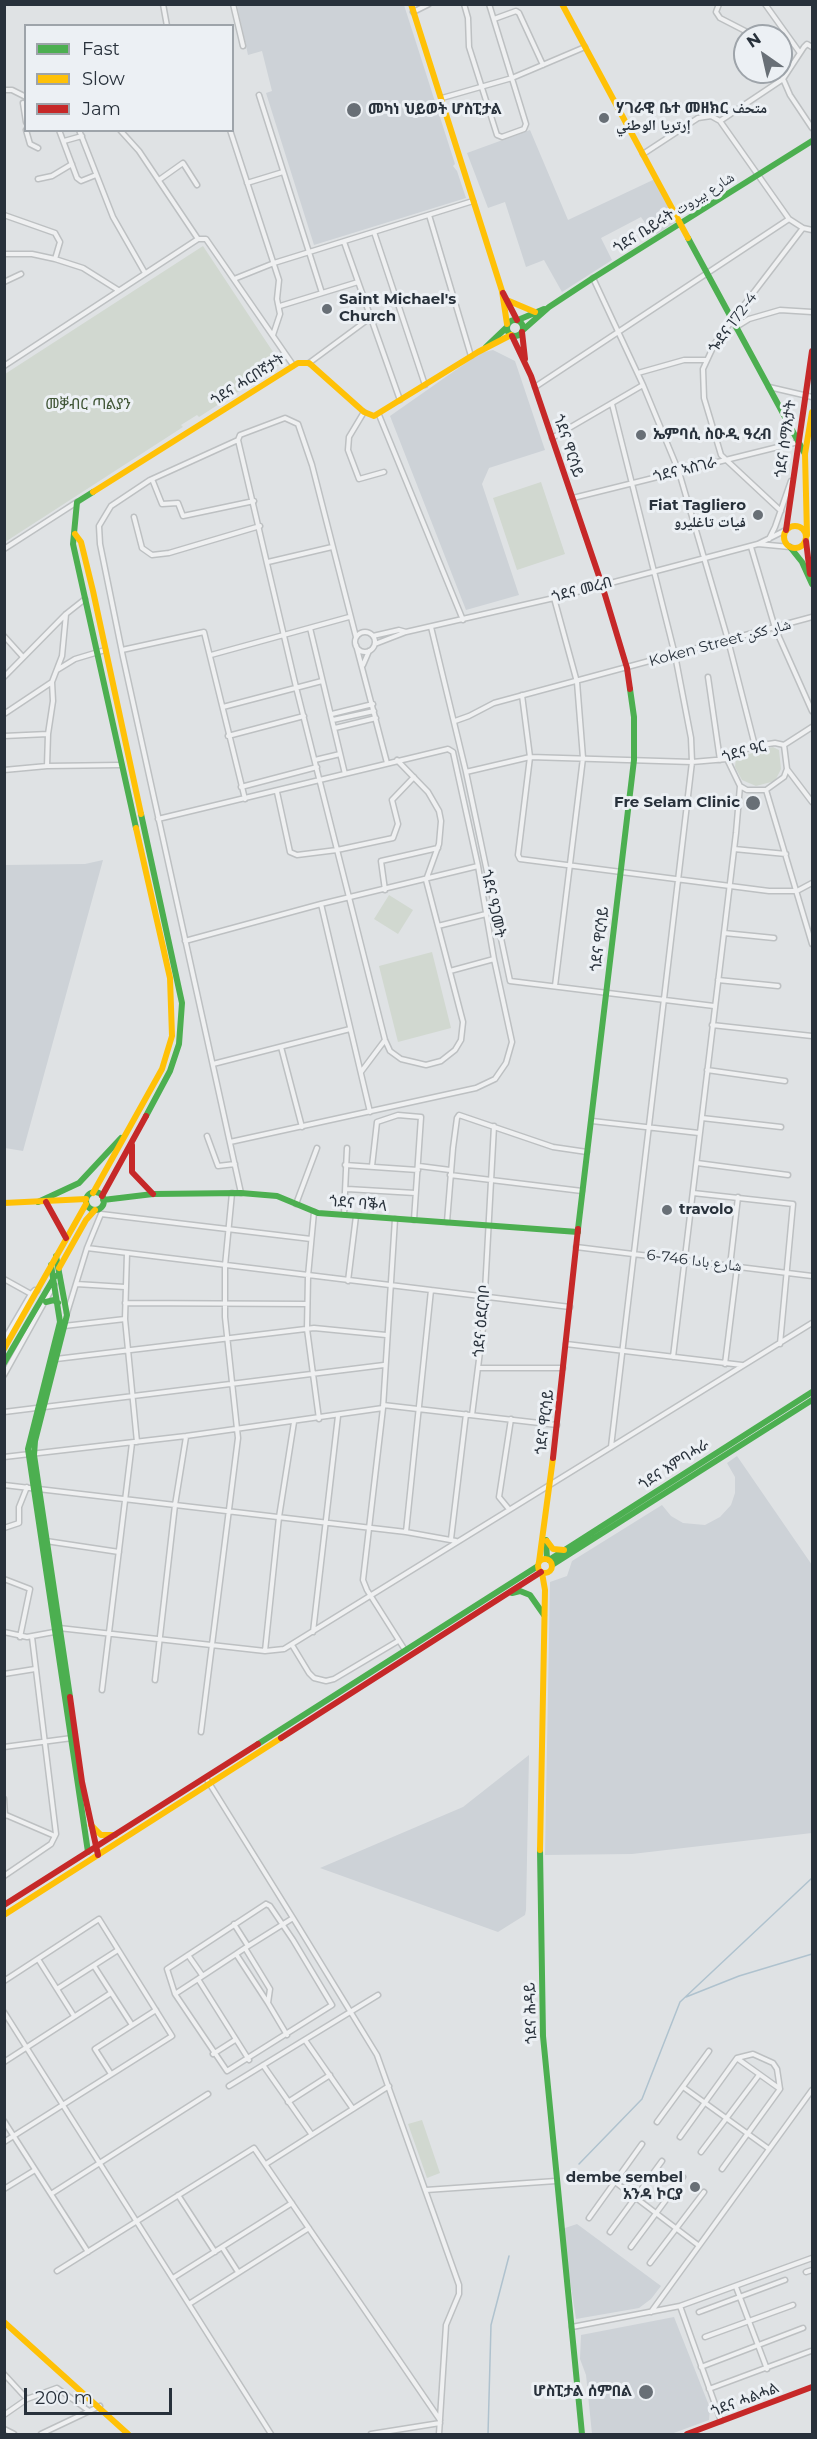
<!DOCTYPE html>
<html>
<head>
<meta charset="utf-8">
<style>
	body { margin:0 }
	#map { position:relative; width:817px; height:2439px; overflow:hidden; background:#dfe2e4; font-family:Montserrat,sans-serif }
	canvas { display:block }
	.frame { position:absolute; inset:0; border:6px solid #28313b; pointer-events:none }
	.legend { position:absolute; left:24px; top:24px; width:210px; height:108px; box-sizing:border-box; background:#ecf0f4; border:2px solid #9ea4aa; margin:0; padding:8px 10px; list-style:none; font-size:18px; color:#28313b }
	.legend li { display:flex; align-items:center; gap:12px; height:30px }
	.legend b { width:30px; border:2px solid #9ea4aa }
	.north { position:absolute; left:733px; top:24px; width:60px; height:60px; box-sizing:border-box; background:#ecf0f4; border:2px solid #9ea4aa; border-radius:50%; rotate:326deg; font-size:16px; font-weight:700; line-height:24px; text-align:center; color:#28313b }
	.north::after { content:''; display:block; margin:auto; width:21px; height:27px; background:#686f76; clip-path:polygon(50% 0,100% 100%,50% 72%,0 100%) }
	.scale { position:absolute; left:24px; top:2388px; width:148px; height:27px; box-sizing:border-box; border:3px solid #28313b; border-top:0; padding-left:8px; font-size:18px; line-height:21px; white-space:nowrap; color:#28313b; -webkit-text-stroke:4px #ecf0f4; paint-order:stroke }
</style>
</head>
<body>
<div id="map">
<canvas width="817" height="2439"></canvas>
<div class="frame"></div>
<ul class="legend">
<li><b style="height:8px;background:#4caf50"></b>Fast</li>
<li><b style="height:8px;background:#ffc107"></b>Slow</li>
<li><b style="height:8px;background:#c62828"></b>Jam</li>
</ul>
<div class="north">N</div>
<div class="scale">200 m</div>
</div>
<script>
const ctx = document.querySelector('canvas').getContext('2d');
ctx.lineJoin = 'round';
function fill(path, color) { ctx.fillStyle = color; ctx.fill(path, 'evenodd'); }
const shape = rows => new Path2D(rows.map(r => 'M' + r).join(''));
function trace(path, color, width, dash) { ctx.strokeStyle = color; ctx.lineWidth = width; ctx.lineCap = dash ? 'butt' : 'round'; ctx.setLineDash(dash || []); ctx.stroke(path); }
function write(font, color, halo, rows, align = 'center') {
  ctx.font = font + ' Montserrat,"Noto Naskh Arabic","Noto Sans Ethiopic",sans-serif'; ctx.lineWidth = 6; ctx.setLineDash([]); ctx.textBaseline = 'middle'; ctx.strokeStyle = halo; ctx.fillStyle = color; for (const [text, x, y, turn = 0] of rows) {
    ctx.save(); ctx.translate(x, y); ctx.rotate((+turn || 0) * Math.PI / 180); ctx.textAlign = isNaN(turn) ? turn : align; if (halo) ctx.strokeText(text, 0, 0); ctx.fillText(text, 0, 0); ctx.restore();
  }
}
const built = shape([
	[237,5,404,5,455,164,453,166,457,171,466,198,314,245,266,93,272,91,262,51,248,55],
	[530,130,568,220,655,179,677,221,654,236,641,217,601,238,612,260,562,292,544,260,526,267,505,202,488,208,467,153],
	[493,350,515,361,545,450,489,468,482,484,519,595,466,610,390,416,480,353],
	[103,860,23,1151,5,1148,5,865,85,864],
	[737,1456,812,1565,812,1833,632,1854,545,1855,550,1582,567,1576,572,1561,662,1505,671,1516,683,1523,705,1525,720,1517,731,1505,735,1493,735,1477,727,1463],
	[529,1755,526,1910,525,1915,498,1932,320,1868,463,1807],
	[577,2224,661,2286,651,2299,639,2308,576,2319,562,2229],
	[674,2317,710,2408,709,2420,671,2434,592,2434,586,2375,580,2359,581,2335]
]);
const green = shape([
	[203,246,281,364,199,417,197,415,181,425,183,427,5,542,5,374],
	[541,482,565,554,517,570,493,498],
	[773,747,779,750,781,769,775,781,756,786,742,780,735,767,736,758],
	[389,895,413,910,398,934,374,919],
	[432,952,451,1028,398,1042,379,966],
	[422,2120,440,2173,427,2178,408,2124]
]);
const stream = shape([
	[686,1997,739,1976,812,1954],
	[579,2164,642,2099,680,2002,812,1878],
	[488,2434,491,2325,509,2256]
]);
const street = shape([
	[163,4,167,26],
	[233,4,243,46],
	[464,4,468,18,469,47,497,135,502,137,524,129,526,124,489,4],
	[719,4,716,12,720,18,755,36],
	[765,4,800,53],
	[413,12,429,4],
	[494,19,516,11,519,13,543,65],
	[780,72,790,95,812,128],
	[4,90,12,90,26,97],
	[259,95,322,293],
	[442,98,512,78,585,47],
	[23,103,26,122],
	[720,121,783,79,804,47,807,44,812,47],
	[26,130,30,144,38,148],
	[59,130,77,178,81,181,96,175],
	[79,130,113,217,145,273],
	[120,130,139,151,198,239,206,239,293,365],
	[230,130,279,280,277,299,280,314,273,335],
	[64,141,82,136],
	[643,154,698,118,711,116,720,121,789,219,803,228,812,230],
	[38,179,52,176,72,164],
	[159,180,183,163,197,185],
	[247,183,283,172],
	[4,215,55,233,60,242,55,259],
	[429,215,471,356],
	[374,232,425,385],
	[344,242,400,400],
	[4,254,32,254,55,259,83,268,118,290],
	[593,278,643,385,679,472,728,640,755,746],
	[234,279,274,263,473,201],
	[4,282,21,274],
	[280,306,358,282],
	[736,327,749,319,780,310,812,312],
	[309,363,370,318],
	[4,366,198,239],
	[638,373,684,360,706,360],
	[535,387,789,219],
	[769,387,812,397],
	[364,412,349,437,348,450,359,479,384,472],
	[379,415,463,620],
	[552,438,643,385],
	[238,440,150,480,111,506,99,526,100,544,123,657,241,1193],
	[152,479,162,504,178,503,183,516,254,501],
	[573,498,798,442],
	[781,511,721,455,704,398,703,369,715,343,803,228],
	[134,517,142,548,152,555,169,553,260,526],
	[786,530,758,544,790,547],
	[769,539,775,527,791,481],
	[751,547,775,628,812,711],
	[4,549,77,502],
	[268,562,332,547],
	[554,598,577,682,583,758,555,986],
	[431,627,466,772,510,981,714,1006],
	[310,628,345,774],
	'355 642a10 10 0 1 1 20 0a10 10 0 1 1-20 0Z',
	[4,636,23,657],
	[373,636,399,630,406,632],
	[356,637,312,465,298,424,285,418,240,435,238,440,296,687,385,1040,390,1051,401,1059,426,1065,441,1061,455,1050,461,1040,463,1022,426,880,439,844,441,821,439,811,428,792,397,760],
	[375,644,406,632,554,598,758,544],
	[356,645,387,763],
	[122,650,204,632,245,799],
	[211,655,349,617],
	[363,665,369,651],
	[57,670,75,659,105,650],
	[4,677,66,614,85,599],
	[708,677,720,760],
	[522,695,530,757,518,855,520,859,769,891,797,891,812,883],
	[223,707,322,681],
	[4,714,52,682],
	[332,714,373,704],
	[333,720,374,711],
	[455,721,469,716,494,703,812,617],
	[335,728,376,718],
	[4,736,48,734],
	[228,736,304,716],
	[727,759,740,786,747,790,766,790,784,777,787,769,784,745],
	[315,760,340,754],
	[47,766,48,734,53,701,52,682,62,656,66,614],
	[787,769,812,802],
	[4,770,47,766,121,765],
	[466,772,530,757,692,762,727,759,732,754,755,746,775,743,784,745,812,727],
	[241,787,317,767],
	[766,790,812,944],
	[277,792,290,852,297,855,337,850,393,838,398,824,392,800,414,777],
	[158,819,448,749,453,752,478,866],
	[734,849,786,854],
	[385,890,381,861,438,848],
	[321,904,370,1112],
	[438,926,486,914],
	[724,933,774,938],
	[185,941,321,904,478,866,494,959,450,971],
	[718,980,778,986],
	[712,1025,812,1036],
	[281,1047,302,1127],
	[213,1064,350,1029],
	[707,1070,785,1081],
	[361,1072,385,1040],
	[702,1118,781,1127],
	[592,1121,699,1133],
	[207,1136,218,1166,235,1164],
	[230,1142,476,1088,495,1079,506,1063,512,1042,494,959],
	[697,1163,788,1175],
	[345,1165,418,1170],
	[372,1166,377,1122,398,1115,421,1117,414,1220],
	[419,1166,450,1170],
	[450,1175,582,1191],
	[347,1189,415,1193],
	[693,1193,793,1204,780,1344],
	[296,1204,317,1148],
	[314,1212,308,1276,307,1329,319,1419],
	[344,1214,347,1148],
	[395,1219,383,1408,363,1580,367,1590,405,1650],
	[447,1222,453,1148,457,1118,459,1115,553,1147,587,1152],
	[576,1247,812,1276],
	[87,1248,570,1307],
	[127,1253,125,1319,137,1442],
	[730,1266,738,1197],
	[4,1279,31,1294],
	[348,1281,356,1216],
	[76,1284,125,1287],
	[125,1303,307,1304],
	[67,1313,87,1248,101,1214,311,1239],
	[64,1326,125,1319],
	[4,1340,31,1294,35,1290,37,1291],
	[566,1344,742,1365],
	[673,1357,736,833,740,786],
	[56,1359,314,1328,386,1335],
	[725,1364,737,1267],
	[478,1368,563,1368],
	[4,1375,59,1276],
	[383,1405,557,1425],
	[4,1412,384,1365],
	[472,1415,483,1328,494,1126],
	[611,1447,692,762,691,738,675,655,612,404],
	[4,1457,186,1436,383,1408],
	[4,1485,406,1532,456,1541],
	[508,1508,499,1497,511,1419],
	[4,1528,19,1523,19,1507,27,1487],
	[406,1532,431,1290],
	[451,1539,466,1414],
	[46,1541,119,1552],
	[4,1579,30,1589,20,1637],
	[59,1628,265,1651,284,1649,812,1323],
	[4,1632,27,1637,54,1632],
	[313,1632,338,1416],
	[292,1645,309,1673,314,1678,326,1681,334,1679,398,1641],
	[265,1651,279,1517,294,1422],
	[4,1674,35,1669],
	[155,1680,175,1505,186,1437],
	[102,1690,132,1443],
	[201,1732,238,1438,225,1317,225,1266,232,1193],
	[4,1747,72,1738],
	[206,1778,293,1918,245,1948,270,1989,268,2003,287,2035],
	[4,1799,5,1816],
	[6,1815,55,1836],
	[4,1876,51,1844,56,1834,32,1637],
	[266,1904,270,1906,293,1940,332,2005,227,2071,175,1994,167,1969,266,1904],
	[293,1918,377,2055,459,2285,459,2294,446,2325,439,2434],
	[234,1924,248,1946],
	[245,1948,236,1954,268,2003],
	[188,1955,202,1975],
	[38,1959,74,2016],
	[94,1966,132,2025],
	[198,1979,236,1954],
	[4,1981,99,1919,172,2036,4,2142],
	[57,1989,118,1950],
	[175,1994,198,1979,249,2060],
	[4,2012,271,2434],
	[305,2040,353,2109],
	[213,2054,235,2040],
	[738,2059,780,2089],
	[4,2062,111,1993],
	[263,2065,312,2135],
	[111,2074,95,2049,156,2010],
	[229,2086,378,1995],
	[683,2087,769,2149],
	[288,2102,330,2075],
	[4,2121,88,2252],
	[657,2122,709,2051],
	[680,2137,737,2058,753,2054,773,2063,777,2069,780,2089,722,2169],
	[701,2152,759,2075],
	[266,2164,389,2086],
	[615,2182,698,2245],
	[4,2189,35,2170],
	[426,2190,556,2181],
	[51,2194,208,2094],
	[178,2195,215,2252],
	[589,2218,642,2144],
	[610,2232,662,2161],
	[222,2247,238,2272],
	[631,2247,683,2177],
	[650,2263,704,2192],
	[57,2271,254,2148,440,2420],
	[806,2272,812,2270],
	[173,2278,292,2203],
	[736,2287,767,2369],
	[189,2304,309,2228],
	[680,2306,721,2421],
	[651,2312,812,2090],
	[699,2312,785,2280],
	[572,2327,680,2306,812,2258],
	[705,2337,793,2305],
	[701,2367,803,2328],
	[4,2374,27,2399],
	[709,2389,811,2351],
	[4,2415,27,2399,57,2388,89,2411],
	[4,2429,14,2434],
	[41,2434,100,2406],
	[371,2434,440,2423]
]);
const fast = shape([
	[688,238,805,454],
	'507 328a8 8 0 1 1 16 0a8 8 0 1 1-16 0Z',
	[518,320,544,309],
	[523,330,549,307,593,278,812,141],
	[486,347,507,327],
	[93,492,77,502,73,544,136,828],
	[790,547,802,562,812,584],
	[141,814,182,1003,179,1044,170,1071,146,1116],
	'86 1201a9 9 0 1 1 18 0a9 9 0 1 1-18 0Z',
	[103,1200,153,1194,241,1193,277,1196,318,1213,578,1232],
	[38,1202,79,1183,121,1138],
	[578,1229,634,760,634,717,630,689],
	[56,1256,67,1315,35,1441,34,1455,70,1697],
	[51,1265,60,1322,28,1449,88,1852],
	[46,1302,54,1300,58,1303],
	[4,1363,55,1276],
	[546,1540,547,1559],
	[549,1560,812,1392],
	[552,1565,812,1400],
	[512,1593,520,1591,530,1595,544,1615],
	[258,1744,538,1566],
	[540,1850,543,2036,582,2434]
]);
const slow = shape([
	[411,4,502,291,507,324],
	[562,4,688,238],
	[509,301,535,312],
	[93,492,298,363,309,363,364,412,374,416,478,352,511,335],
	'784 537a11 11 0 1 1 22 0a11 11 0 1 1-22 0Z',
	[75,534,81,542,93,591,141,814],
	[807,535,805,454,812,412],
	[93,1193,162,1069,172,1036,170,978,136,828],
	[4,1203,86,1199],
	[59,1268,86,1220,95,1210],
	[4,1349,86,1204],
	[547,1541,553,1549,564,1550],
	'538 1566a7 7 0 1 1 14 0a7 7 0 1 1-14 0Z',
	[539,1562,553,1458],
	[91,1825,101,1835,115,1835],
	[540,1850,545,1590,542,1573],
	[4,1915,281,1738],
	[4,2322,128,2434]
]);
const jam = shape([
	[503,293,517,320],
	[522,332,525,359],
	[512,336,531,376,602,585,627,668,630,689],
	[786,530,812,351],
	[806,541,810,574],
	[132,1145,132,1172,153,1194],
	[102,1196,146,1116],
	[46,1202,66,1238],
	[553,1458,578,1229],
	[70,1697,82,1782,98,1855],
	[281,1738,541,1572],
	[4,1905,258,1744],
	[687,2434,812,2387]
]);
const markers = [
	[354,110,8,"#686f76"],
	[604,118,6,"#686f76"],
	[327,309,6,"#686f76"],
	[641,435,6,"#686f76"],
	[758,515,6,"#686f76"],
	[753,803,8,"#686f76"],
	[667,1210,6,"#686f76"],
	[695,2187,6,"#686f76"],
	[646,2392,8,"#686f76"]
];
const poiNames = [
	["ሃገራዊ ቤተ መዘክር متحف",616,109],
	["إرتريا الوطني",616,126],
	["መካነ ህይወት ሆስፒታል",368,110],
	["Saint Michael's",339,300],
	["Church",339,317],
	["ኤምባሲ ስዑዲ ዓረብ",653,435],
	["Fiat Tagliero",746,506,"right"],
	["فيات تاغليرو",746,523,"right"],
	["Fre Selam Clinic",740,803,"right"],
	["travolo",679,1210],
	["dembe sembel",683,2178,"right"],
	["አንዳ ኮርያ",683,2195,"right"],
	["ሆስፒታል ሰምበል",632,2392,"right"]
];
const streetNames = [
	["ጎደና ቤይሩት شارع بيروت",674,213,-32],
	["ጐደና 172-4",733,323,-54],
	["ጎደና ሓርበኛታት",248,380,-32],
	["ጎደና ሰማእታት",786,439,-82],
	["ጎደና ዋርሳይ",568,446,71],
	["ጎደና ኣስገራ",685,470,-14],
	["ጎደና መረብ",582,590,-15],
	["Koken Street شار ككن",720,643,-15],
	["ጎደና ዓር",744,752,-16],
	["ጎደና ዓጋመት",493,904,78],
	["ጎደና ዋርሳይ",600,939,-83],
	["ጎደና ባቕላ",358,1204,5],
	["شارع بادا 746-6",694,1261,7],
	["ጎደና ዕደርባቦ",482,1321,-85],
	["ጎደና ዋርሳይ",545,1422,-83],
	["ጎደና እምባሓራ",674,1465,-33],
	["ጎደና ሕዳይ",531,2013,-92],
	["ጎደና ሓልሓል",745,2400,-21]
];
const parkNames = [
	["መቓብር ጣልያን",88,405]
];
fill(built, '#cdd2d7');
fill(green, '#d1d8d0');
trace(stream, '#afc2ce', 1.5);
trace(street, '#bdc0c2', 7);
trace(street, '#eff0f1', 4);
trace(fast, '#4caf50', 6);
trace(slow, '#ffc107', 6);
trace(jam, '#c62828', 6);
for (const [x, y, r, color] of markers) { const dot = new Path2D(); dot.arc(x, y, r, 0, 2 * Math.PI); ctx.fillStyle = color; ctx.fill(dot); trace(dot, '#ecf0f4', 2); }
write('bold 15px', '#28313b', '#ecf0f4', poiNames, 'left');
write('15px', '#28313b', '#ecf0f4', streetNames);
write('15px', '#405636', '#ecf0f4', parkNames);
</script>
</body>
</html>
